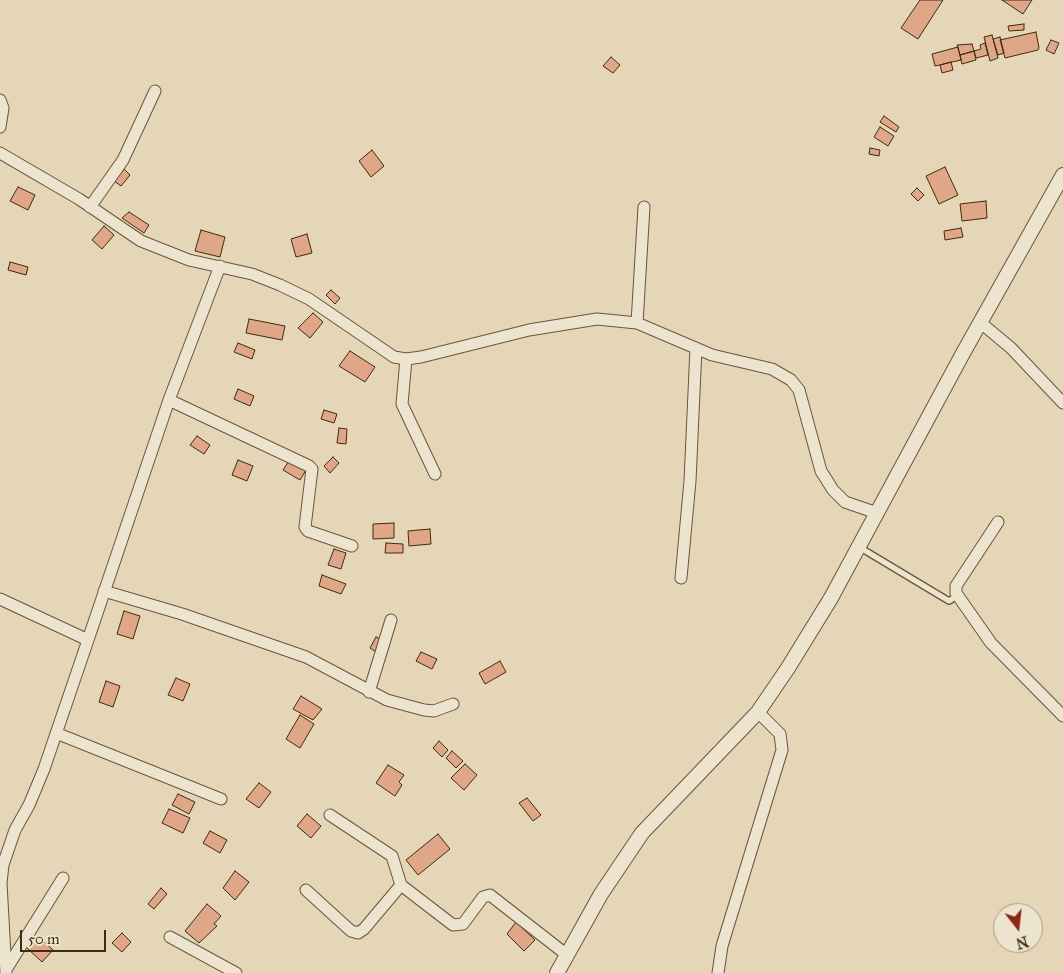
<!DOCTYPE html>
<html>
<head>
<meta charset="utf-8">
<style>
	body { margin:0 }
	#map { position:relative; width:1063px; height:973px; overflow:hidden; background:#e4d6b7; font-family:"IM FELL Great Primer",serif }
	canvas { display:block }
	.north { position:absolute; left:993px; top:903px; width:50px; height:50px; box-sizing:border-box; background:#ede4d0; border:1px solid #a79a82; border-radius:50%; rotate:164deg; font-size:14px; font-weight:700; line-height:20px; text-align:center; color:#3f2b0e }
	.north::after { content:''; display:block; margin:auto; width:18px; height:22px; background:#8f2418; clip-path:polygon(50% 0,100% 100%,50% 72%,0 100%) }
	.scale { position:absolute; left:20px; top:930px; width:86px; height:22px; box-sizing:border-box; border:2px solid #3f2b0e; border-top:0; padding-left:6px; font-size:15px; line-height:18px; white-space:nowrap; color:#3f2b0e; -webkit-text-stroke:4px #ede4d0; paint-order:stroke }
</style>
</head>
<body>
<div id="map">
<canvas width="1063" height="973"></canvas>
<div class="north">N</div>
<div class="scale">50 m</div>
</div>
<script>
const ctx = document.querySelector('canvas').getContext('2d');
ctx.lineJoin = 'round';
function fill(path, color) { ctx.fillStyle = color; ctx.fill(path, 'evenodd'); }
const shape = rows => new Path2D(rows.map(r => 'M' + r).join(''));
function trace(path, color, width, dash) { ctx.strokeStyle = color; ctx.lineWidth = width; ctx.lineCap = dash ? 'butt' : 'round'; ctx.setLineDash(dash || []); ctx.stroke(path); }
const building = shape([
	[920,0,943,0,918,39,901,28,920,0],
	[1002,0,1032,0,1023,14,1002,0],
	[1024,24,1024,30,1009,31,1008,26,1024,24],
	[1036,32,1039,48,1038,50,1005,58,1000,40,1036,32],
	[992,35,998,58,990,61,984,37,992,35],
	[1000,37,1004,53,998,55,993,39,1000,37],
	[1051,40,1059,43,1054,54,1046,50,1051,40],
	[985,43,988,55,976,58,974,51,981,49,980,45,985,43],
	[972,44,974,51,960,55,957,45,972,44],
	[958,47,961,60,935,66,932,54,958,47],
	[974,51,976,60,962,64,960,55,974,51],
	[611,57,620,65,613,73,603,66,611,57],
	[951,62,953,70,942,73,940,65,951,62],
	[884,116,899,127,896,132,880,122,884,116],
	[880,127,894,136,888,146,874,137,880,127],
	[870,148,880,150,879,156,869,154,870,148],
	[372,150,384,166,371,177,359,161,372,150],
	[945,167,958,195,939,204,926,176,945,167],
	[124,169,130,175,121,186,114,181,124,169],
	[18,187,35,195,28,210,10,201,18,187],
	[917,188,924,195,918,201,911,194,917,188],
	[986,201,987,218,962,221,960,204,986,201],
	[129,212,149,225,144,233,122,218,129,212],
	[104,226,114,235,102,249,92,240,104,226],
	[961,228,963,237,945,240,944,231,961,228],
	[201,230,225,237,220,257,195,251,201,230],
	[307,234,312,253,296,257,291,239,307,234],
	[10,262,28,267,26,275,8,270,10,262],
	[331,290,340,298,335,304,326,295,331,290],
	[313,313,323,322,310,338,298,328,313,313],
	[249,319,285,326,282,340,246,333,249,319],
	[238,343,255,350,252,359,234,352,238,343],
	[350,351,375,367,365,382,339,366,350,351],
	[238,389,254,396,250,406,234,399,238,389],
	[324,410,337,414,334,423,321,419,324,410],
	[339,428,347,429,346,444,337,443,339,428],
	[197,436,210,445,204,454,190,445,197,436],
	[333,457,339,463,330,473,324,466,333,457],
	[238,460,253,466,247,481,232,475,238,460],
	[289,461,306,470,300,480,283,470,289,461],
	[394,523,394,538,373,539,373,524,394,523],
	[430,529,431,544,409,546,408,531,430,529],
	[386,543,403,544,403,553,385,553,386,543],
	[334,549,346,553,341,569,328,565,334,549],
	[322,575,346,584,341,594,319,586,322,575],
	[124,611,140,616,133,639,117,634,124,611],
	[376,637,382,640,376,652,370,648,376,637],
	[421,652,437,659,432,669,416,661,421,652],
	[500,661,506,672,485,684,479,673,500,661],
	[176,678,190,684,183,701,168,695,176,678],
	[106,681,120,686,113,707,99,702,106,681],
	[301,696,322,709,313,720,293,709,301,696],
	[300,715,314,724,300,748,286,739,300,715],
	[439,741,448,750,442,757,433,748,439,741],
	[452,751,463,761,456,768,446,758,452,751],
	[465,764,477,775,464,790,451,778,465,764],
	[388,765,404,775,399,782,402,785,395,796,376,783,388,765],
	[259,783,271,792,259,808,246,799,259,783],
	[178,794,195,802,189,814,172,805,178,794],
	[527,798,541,815,533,821,519,803,527,798],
	[169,809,190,818,183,833,162,823,169,809],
	[307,814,321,826,311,838,297,826,307,814],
	[210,831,227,840,220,853,203,843,210,831],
	[438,834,450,849,418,875,406,860,438,834],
	[235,871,249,882,235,900,223,888,235,871],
	[161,888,167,894,154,909,148,904,161,888],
	[207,904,221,916,214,924,217,926,199,943,185,931,207,904],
	[516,922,535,940,524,951,507,934,516,922],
	[122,933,131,942,122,952,112,943,122,933],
	[38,936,53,950,42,962,27,948,38,936]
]);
const service = shape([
	[859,547,949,601,957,596]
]);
const minor = shape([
	[0,100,3,108,0,127],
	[0,153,79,199,141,241,189,260,252,274,280,285,309,299,394,357,406,359,421,357,529,330,597,319,637,323,712,355,772,369,791,380,799,390,821,471,833,490,845,502,877,513],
	[90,207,123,160,155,91],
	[637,323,644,207],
	[981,323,1011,348,1063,403],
	[406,359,402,404,435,474],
	[169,400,309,466,312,469,305,527,308,531,352,546],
	[998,522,956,586,956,593,991,643,1063,716],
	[681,578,690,481,696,348],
	[104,591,182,614,306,657,387,700,424,710,434,711,453,704],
	[0,599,88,640,44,769,29,805,15,830,3,865,1,883,6,973],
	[88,640,169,400,220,266],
	[369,692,391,620],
	[56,733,221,799],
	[330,815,392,856,401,885,453,925,463,924,483,897,490,895,567,955],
	[306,890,351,931,358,933,364,929,401,885],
	[170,937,236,973],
	[7,968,63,878],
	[718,973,722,946,782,750,780,734,758,712]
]);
const tertiary = shape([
	[557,973,601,894,642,833,758,712,788,668,831,598,962,355,1063,175]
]);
fill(building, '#dfa688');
trace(building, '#3f2b0e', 1);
trace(service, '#685638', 8);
trace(minor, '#685638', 13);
trace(tertiary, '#685638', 16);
trace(service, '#ede4d0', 5.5);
trace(minor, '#ede4d0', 11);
trace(tertiary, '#ede4d0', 14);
</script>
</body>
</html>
